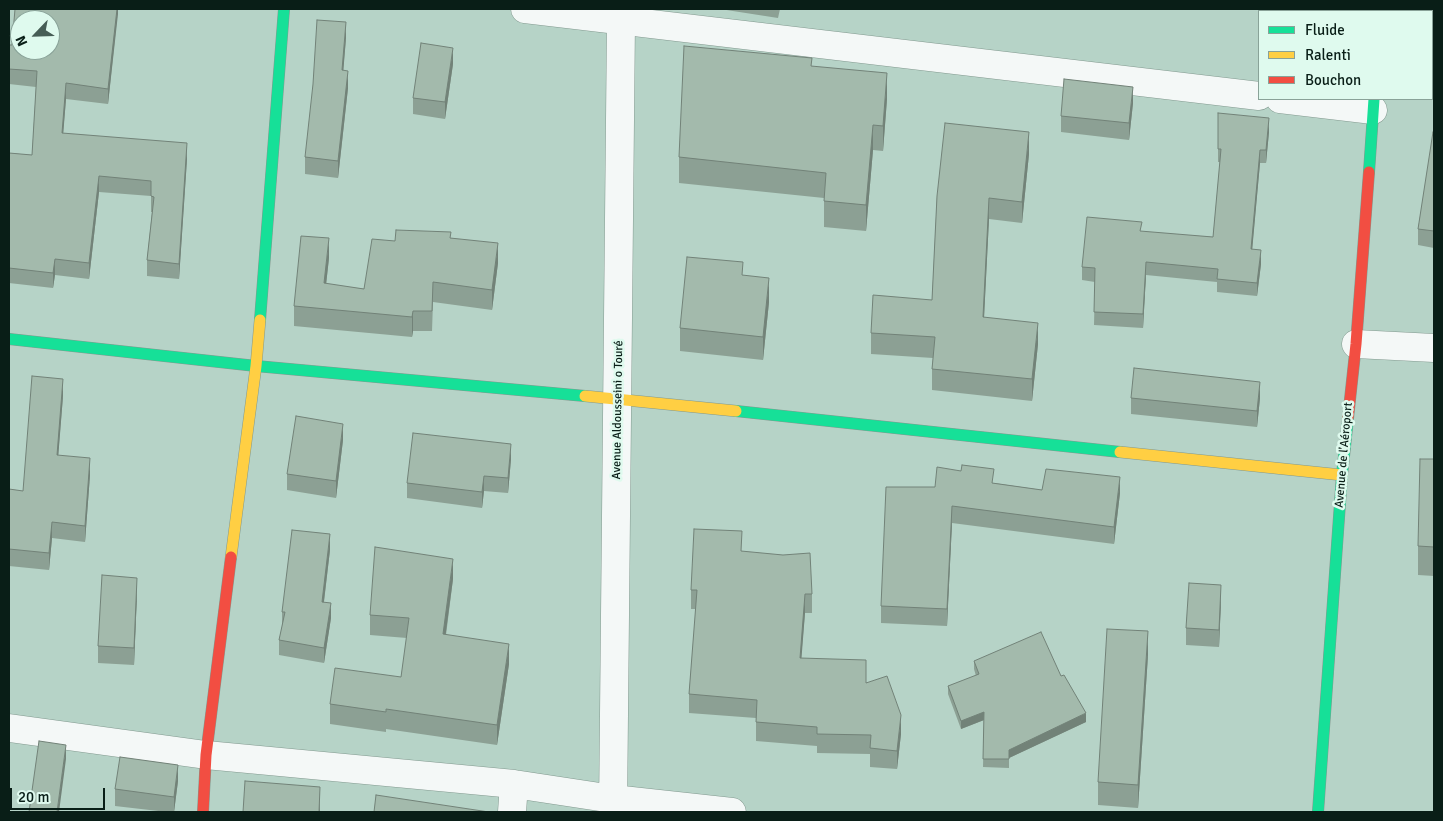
<!DOCTYPE html>
<html>
<head>
<meta charset="utf-8">
<style>
	body { margin:0 }
	#map { position:relative; width:1443px; height:821px; overflow:hidden; background:#b6d3c7; font-family:Signika,sans-serif }
	canvas { display:block }
	.frame { position:absolute; inset:0; border:10px solid #091e17; pointer-events:none }
	.legend { position:absolute; left:1258px; top:10px; width:175px; height:90px; box-sizing:border-box; background:#dffaee; border:1px solid #89a298; margin:0; padding:6px 9px; list-style:none; font-size:15px; color:#091e17 }
	.legend li { display:flex; align-items:center; gap:10px; height:25px }
	.legend b { width:25px; border:1px solid #89a298 }
	.north { position:absolute; left:10px; top:10px; width:50px; height:50px; box-sizing:border-box; background:#dffaee; border:1px solid #89a298; border-radius:50%; rotate:246deg; font-size:14px; font-weight:700; line-height:20px; text-align:center; color:#091e17 }
	.north::after { content:''; display:block; margin:auto; width:18px; height:22px; background:#465d55; clip-path:polygon(50% 0,100% 100%,50% 72%,0 100%) }
	.scale { position:absolute; left:10px; top:788px; width:95px; height:22px; box-sizing:border-box; border:2px solid #091e17; border-top:0; padding-left:6px; font-size:15px; line-height:18px; white-space:nowrap; color:#091e17; -webkit-text-stroke:4px #dffaee; paint-order:stroke }
</style>
</head>
<body>
<div id="map">
<canvas width="1443" height="821"></canvas>
<div class="frame"></div>
<ul class="legend">
<li><b style="height:6px;background:#16e098"></b>Fluide</li>
<li><b style="height:6px;background:#ffcf43"></b>Ralenti</li>
<li><b style="height:6px;background:#f24e42"></b>Bouchon</li>
</ul>
<div class="north">N</div>
<div class="scale">20 m</div>
</div>
<script>
const ctx = document.querySelector('canvas').getContext('2d');
ctx.lineJoin = 'round';
const shape = rows => new Path2D(rows.map(r => 'M' + r).join(''));
function trace(path, color, width, dash) { ctx.strokeStyle = color; ctx.lineWidth = width; ctx.lineCap = dash ? 'butt' : 'round'; ctx.setLineDash(dash || []); ctx.stroke(path); }
function fill(path, color) { ctx.fillStyle = color; ctx.fill(path, 'evenodd'); }
function write(font, color, halo, rows, align = 'center') {
  ctx.font = font + ' Signika,sans-serif'; ctx.lineWidth = 5; ctx.setLineDash([]); ctx.textBaseline = 'middle'; ctx.strokeStyle = halo; ctx.fillStyle = color; for (const [text, x, y, turn = 0] of rows) {
    ctx.save(); ctx.translate(x, y); ctx.rotate((+turn || 0) * Math.PI / 180); ctx.textAlign = isNaN(turn) ? turn : align; if (halo) ctx.strokeText(text, 0, 0); ctx.fillText(text, 0, 0); ctx.restore();
  }
}
const street = shape([
	[525,9,1259,96],
	[1280,99,1373,110],
	[1356,344,1434,348],
	[9,728,206,755,514,784,613,799,732,812],
	[512,812,514,784],
	[613,812,621,21,623,9]
]);
const fast = shape([
	[1369,172,1374,99],
	[260,320,284,9],
	[9,339,256,366,585,396],
	[736,411,1120,452],
	[1318,812,1342,475,1348,418]
]);
const slow = shape([
	[1384,9,1384,11],
	[585,396,736,411],
	[1120,452,1342,475],
	[231,557,256,366,260,320]
]);
const jam = shape([
	[1348,418,1356,344,1369,172],
	[203,812,206,755,231,557]
]);
const wall = shape([
	[118,9,108,104,66,99,63,133,187,159,179,279,147,276,147,260,152,212,151,212,151,196,99,192,89,279,55,275,53,288,9,283,9,153,32,155,36,87,9,84,9,45,12,45],
	[720,9,780,9,778,18],
	[346,38,343,71,348,88,338,178,305,174,305,157],
	[453,64,445,119,413,114,413,98],
	[812,66,887,99,883,151,873,150,866,231,824,227,824,198,679,183,679,157],
	[1133,103,1129,140,1061,132,1061,116],
	[1218,113,1269,132,1266,163,1260,163,1252,249,1261,264,1257,296,1217,292,1217,282,1146,275,1143,328,1094,325,1095,282,1082,280,1082,267,1142,232,1213,237,1220,162,1218,162],
	[1434,132,1434,248,1418,245,1418,229],
	[1029,154,1022,223,989,219,984,317,1038,344,1032,401,932,390,932,369,933,358,871,354,871,333,932,300,937,196],
	[451,238,498,263,492,310,433,302,432,331,413,331,412,337,294,326,294,306,329,258,326,284,364,289,395,241],
	[743,275,769,302,763,360,680,351,680,328],
	[63,396,58,456,90,475,85,542,52,538,49,570,9,566,9,489,23,491],
	[1131,398,1260,398,1257,427,1131,414],
	[343,440,336,498,287,490,287,474],
	[511,459,508,493,484,491,482,508,407,498,407,483],
	[1434,459,1434,576,1418,575,1418,546],
	[994,483,1042,490,1120,493,1114,544,952,523,947,626,881,623,881,606,935,487],
	[330,550,324,602,331,618,324,663,279,655,279,640,282,627,282,612],
	[742,551,812,594,812,613,805,613,801,658,866,682,901,734,897,769,870,767,870,754,817,753,817,746,756,741,756,718,689,713,689,694,696,609,691,609,691,590],
	[453,579,446,635,509,664,497,745,386,729,386,732,330,724,330,704,401,677,407,638,370,635,370,615],
	[137,594,134,665,98,663,98,646],
	[1221,601,1219,647,1186,645,1186,628],
	[1148,655,1138,808,1098,805,1098,782],
	[974,661,1061,676,1086,722,1009,758,1009,768,983,767,984,720,961,729,948,694,948,686,976,676,974,669],
	[178,781,174,812,167,812,115,806,115,789]
]);
const shadedWall = shape([
	[117,9,118,9,118,14,108,104,108,89],
	[346,22,346,38,342,87,342,70],
	[453,48,453,64,445,119,445,102],
	[348,71,348,88,338,178,338,161],
	[887,73,887,99,883,151,883,126],
	[66,83,66,99,62,149,62,133],
	[1133,87,1133,103,1129,140,1129,123],
	[1269,118,1269,132,1266,163,1266,150],
	[873,125,873,150,866,231,866,205],
	[1029,132,1029,154,1022,223,1022,202],
	[187,143,187,159,179,279,179,264],
	[1260,150,1260,163,1251,263,1251,249],
	[99,176,99,192,89,279,89,263],
	[989,198,989,219,983,338,983,317],
	[329,238,329,258,324,303,324,283],
	[498,243,498,263,492,310,492,290],
	[1261,250,1261,264,1257,296,1257,283],
	[55,259,55,275,53,288,53,273],
	[1146,262,1146,275,1143,328,1143,314],
	[769,278,769,302,763,360,763,337],
	[413,311,413,331,412,337,412,317],
	[1038,323,1038,344,1032,401,1032,379],
	[63,379,63,396,57,472,57,455],
	[1260,382,1260,398,1257,427,1257,411],
	[343,424,343,440,336,498,336,481],
	[511,444,511,459,508,493,508,478],
	[90,458,90,475,85,542,85,526],
	[484,476,484,491,482,508,482,492],
	[1120,477,1120,493,1114,544,1114,527],
	[952,506,952,523,947,626,947,609],
	[52,522,52,538,49,570,49,553],
	[330,534,330,550,322,617,322,602],
	[453,559,453,579,443,654,443,634],
	[137,578,137,594,134,665,134,648],
	[1221,585,1221,601,1219,647,1219,630],
	[805,594,805,613,800,677,800,658],
	[331,603,331,618,324,663,324,648],
	[1148,631,1148,655,1138,808,1138,785],
	[509,644,509,664,497,745,497,725],
	[984,712,984,720,961,729,961,721],
	[1086,713,1086,722,1009,758,1009,768,1009,750],
	[901,715,901,734,897,769,897,751],
	[66,745,66,759,59,812,57,812],
	[178,765,178,781,174,812,174,797],
	[320,787,320,812,319,812]
]);
const building = shape([
	[15,9,117,9,108,89,66,83,62,133,187,143,179,264,147,260,154,197,151,196,151,181,99,176,89,263,55,259,53,273,9,268,9,153,32,155,37,71,9,69,9,45,12,45,15,9],
	[20,20,50,20,50,50,20,50,20,20],
	[317,20,346,22,342,70,348,71,338,161,305,157,313,84,317,20],
	[421,43,453,48,445,102,413,98,421,43],
	[684,46,812,58,811,66,887,73,883,126,873,125,866,205,824,201,826,173,679,157,684,46],
	[1064,79,1133,87,1129,123,1061,116,1064,79],
	[1218,113,1269,118,1266,150,1260,150,1251,249,1261,250,1257,283,1217,279,1218,269,1146,262,1143,314,1094,312,1095,268,1082,267,1087,217,1142,222,1140,231,1213,237,1221,149,1218,149,1218,113],
	[945,123,1029,132,1022,202,989,198,983,317,1038,323,1032,379,932,369,935,337,871,333,873,295,932,300,937,196,945,123],
	[1433,132,1434,132,1434,231,1418,229,1433,132],
	[396,230,451,232,450,238,498,243,492,290,433,282,432,311,413,311,412,317,294,306,301,236,329,238,324,283,364,289,372,239,395,241,396,230],
	[687,257,743,262,742,275,769,278,763,337,680,328,687,257],
	[1134,368,1260,382,1257,411,1131,398,1134,368],
	[32,376,63,379,57,455,90,458,85,526,52,522,49,553,9,549,9,489,23,491,32,376],
	[296,416,343,424,336,481,287,474,296,416],
	[413,433,511,444,508,478,484,476,482,492,407,483,413,433],
	[1420,459,1434,459,1434,547,1418,546,1420,459],
	[962,465,994,469,992,483,1042,490,1046,469,1120,477,1114,527,952,506,947,609,881,606,886,487,935,487,937,467,961,471,962,465],
	[694,529,742,531,741,551,783,555,810,553,812,594,805,594,800,658,866,660,866,683,887,676,901,715,897,751,870,748,871,735,817,734,817,727,756,722,757,700,689,694,697,590,691,590,694,529],
	[292,530,330,534,322,602,331,603,324,648,279,640,285,612,282,612,292,530],
	[375,547,453,559,443,634,509,644,497,725,386,709,386,712,330,704,335,668,401,677,409,618,370,615,375,547],
	[102,575,137,578,134,648,98,646,102,575],
	[1189,583,1221,585,1219,630,1186,628,1189,583],
	[1107,629,1148,631,1138,785,1098,782,1107,629],
	[1041,632,1061,676,1064,675,1086,713,1009,750,1009,759,983,759,984,712,961,721,948,686,979,674,974,661,1041,632],
	[39,741,66,745,57,812,29,812,39,741],
	[120,757,178,765,174,797,115,789,120,757],
	[245,781,320,787,319,812,243,812,245,781],
	[376,795,489,812,374,812,376,795]
]);
const streetNames = [
	["Avenue Aldousseini o Touré",618,410,-89],
	["Avenue de l'Aéroport",1344,455,-85]
];
trace(street, '#82998f', 29);
trace(fast, '#82998f', 12);
trace(slow, '#82998f', 12);
trace(jam, '#82998f', 12);
trace(street, '#f4f8f7', 28);
trace(fast, '#16e098', 11);
trace(slow, '#ffcf43', 11);
trace(jam, '#f24e42', 11);
fill(wall, '#8ca094');
fill(shadedWall, '#728278');
fill(building, '#a3baac');
trace(building, '#728278', 1);
write('12px', '#091e17', '#dffaee', streetNames);
</script>
</body>
</html>
